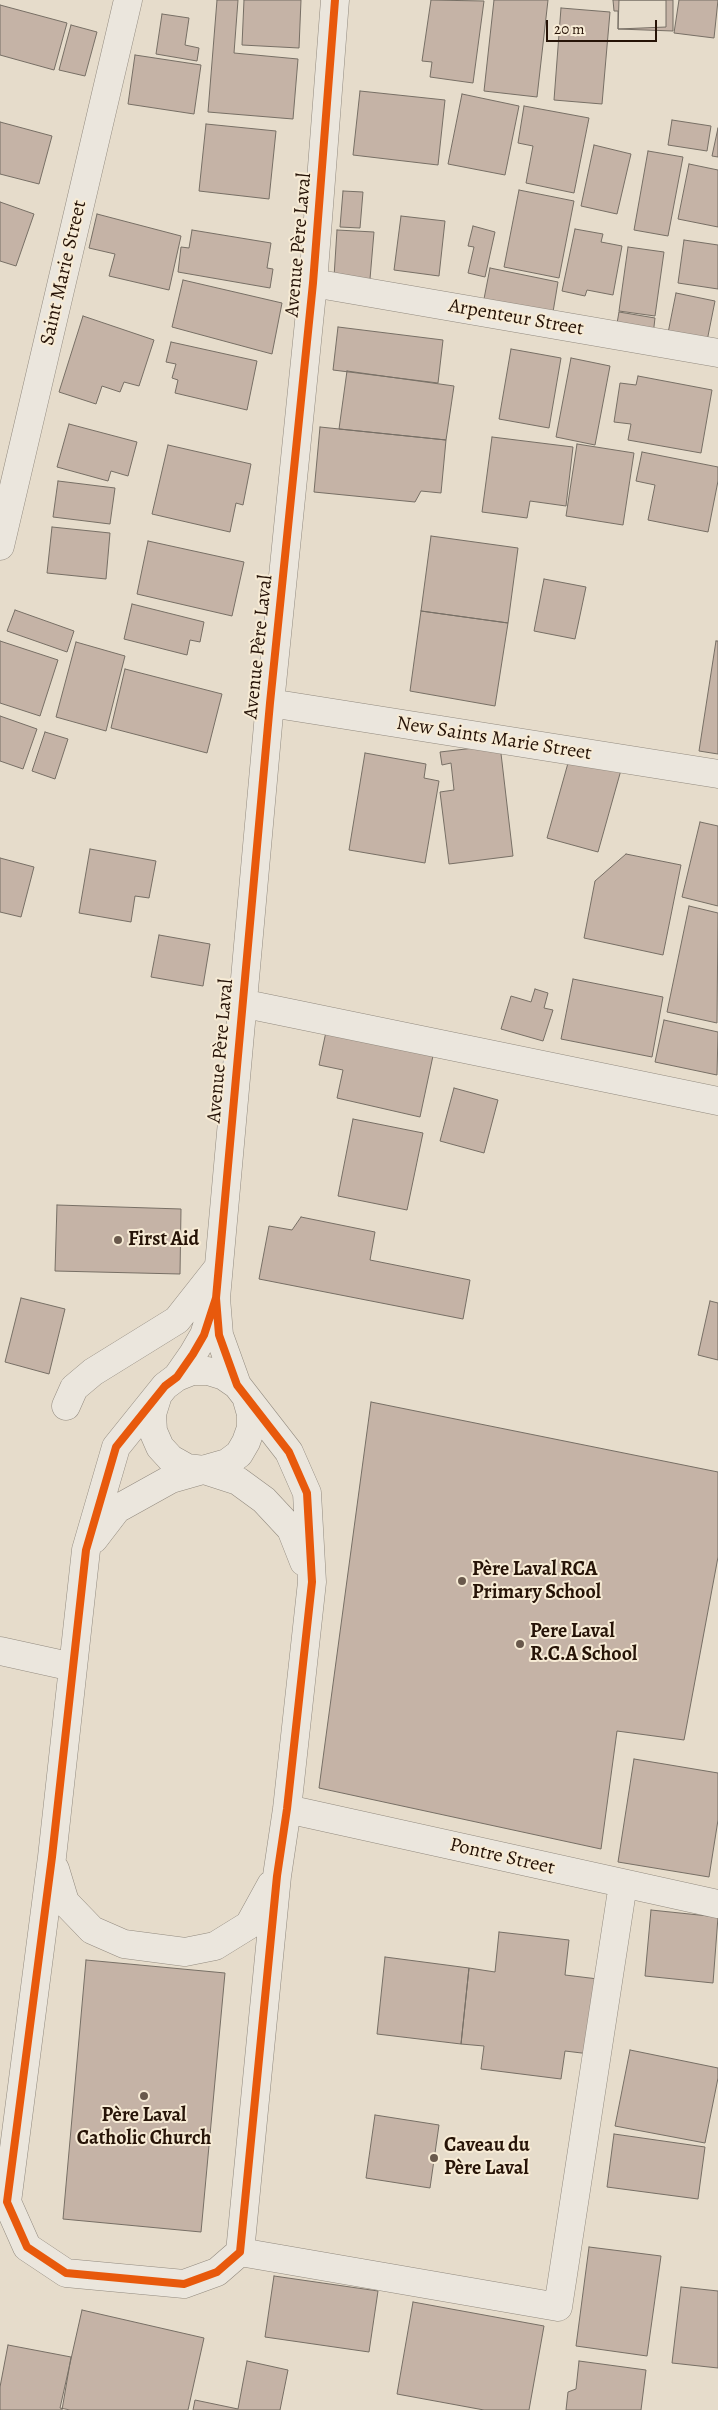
<!DOCTYPE html>
<html>
<head>
<meta charset="utf-8">
<style>
	body { margin:0 }
	#map { position:relative; width:718px; height:2410px; overflow:hidden; background:#e6dccb; font-family:Alegreya,serif }
	canvas { display:block }
	.scale { position:absolute; left:546px; top:20px; width:111px; height:22px; box-sizing:border-box; border:2px solid #261307; border-top:0; padding-left:6px; font-size:15px; line-height:18px; white-space:nowrap; color:#261307; -webkit-text-stroke:4px #f7ebd5; paint-order:stroke }
</style>
</head>
<body>
<div id="map">
<canvas width="718" height="2410"></canvas>
<div class="scale">20 m</div>
</div>
<script>
const ctx = document.querySelector('canvas').getContext('2d');
ctx.lineJoin = 'round';
function fill(path, color) { ctx.fillStyle = color; ctx.fill(path, 'evenodd'); }
const shape = rows => new Path2D(rows.map(r => 'M' + r).join(''));
function trace(path, color, width, dash) { ctx.strokeStyle = color; ctx.lineWidth = width; ctx.lineCap = dash ? 'butt' : 'round'; ctx.setLineDash(dash || []); ctx.stroke(path); }
function write(font, color, halo, rows, align = 'center') {
  ctx.font = font + ' Alegreya,serif'; ctx.lineWidth = 4; ctx.setLineDash([]); ctx.textBaseline = 'middle'; ctx.strokeStyle = halo; ctx.fillStyle = color; for (const [text, x, y, turn = 0] of rows) {
    ctx.save(); ctx.translate(x, y); ctx.rotate((+turn || 0) * Math.PI / 180); ctx.textAlign = isNaN(turn) ? turn : align; if (halo) ctx.strokeText(text, 0, 0); ctx.fillText(text, 0, 0); ctx.restore();
  }
}
const building = shape([
	[217,0,238,0,234,53,298,59,293,119,208,112,217,0],
	[244,0,301,0,299,48,242,45,244,0],
	[431,0,484,1,473,83,430,77,432,62,422,61,431,0],
	[494,0,548,0,537,97,484,91,494,0],
	[613,0,666,0,666,27,618,29,618,11,614,11,613,0],
	[619,0,673,0,673,31,618,29,619,0],
	[679,0,718,0,714,38,674,33,679,0],
	[0,5,67,23,54,70,0,55,0,5],
	[561,8,610,12,602,104,554,100,561,8],
	[162,14,189,18,185,45,199,48,197,61,156,54,162,14],
	[71,25,97,32,85,76,59,70,71,25],
	[135,55,201,65,194,114,128,104,135,55],
	[360,91,445,100,438,165,353,155,360,91],
	[462,94,519,106,505,175,448,164,462,94],
	[524,106,589,118,574,193,526,183,533,146,518,143,524,106],
	[672,120,711,126,707,151,668,145,672,120],
	[0,122,52,136,39,184,0,174,0,122],
	[206,124,276,131,269,199,199,191,206,124],
	[718,128,718,157,712,156,718,128],
	[594,145,631,154,617,214,581,206,594,145],
	[648,151,683,157,668,236,634,230,648,151],
	[689,164,718,170,718,227,678,219,689,164],
	[519,190,574,201,559,278,504,267,519,190],
	[343,191,363,192,360,228,340,227,343,191],
	[0,202,34,214,16,266,0,261,0,202],
	[97,214,181,236,169,290,109,276,115,254,89,248,97,214],
	[401,216,445,221,439,276,394,270,401,216],
	[473,226,495,232,485,277,468,273,474,247,468,246,473,226],
	[575,229,603,234,601,242,622,246,613,295,587,290,585,296,562,291,575,229],
	[192,230,271,243,267,268,273,269,270,288,178,272,181,247,189,248,192,230],
	[337,230,374,232,370,279,334,277,337,230],
	[684,240,718,245,718,289,678,283,684,240],
	[628,247,664,252,655,316,619,311,628,247],
	[490,268,558,282,552,318,483,304,490,268],
	[183,280,282,303,272,354,172,327,183,280],
	[676,293,715,301,707,341,668,333,676,293],
	[619,312,655,318,653,335,616,329,619,312],
	[83,316,154,340,139,386,124,382,120,392,102,386,96,404,59,392,83,316],
	[338,327,443,340,438,383,333,370,338,327],
	[171,342,257,361,247,410,175,393,178,380,172,378,176,364,166,362,171,342],
	[511,349,561,358,549,428,499,419,511,349],
	[571,358,610,366,595,445,556,437,571,358],
	[347,371,454,386,446,440,339,429,347,371],
	[638,376,712,390,701,453,628,440,631,424,614,422,620,383,636,385,638,376],
	[69,424,137,442,128,476,111,471,108,481,57,467,69,424],
	[320,427,446,440,441,493,421,491,415,502,314,492,320,427],
	[492,437,573,447,566,506,530,501,527,518,482,512,492,437],
	[577,444,634,453,623,525,566,516,577,444],
	[168,445,251,464,243,505,236,503,230,532,152,514,168,445],
	[642,452,718,467,718,481,708,532,648,520,655,485,636,481,642,452],
	[58,481,115,488,110,524,53,517,58,481],
	[52,527,110,533,106,579,47,573,52,527],
	[431,536,518,548,508,623,421,611,431,536],
	[148,541,244,562,232,616,137,594,148,541],
	[544,579,586,587,575,639,534,631,544,579],
	[132,604,204,622,200,642,190,640,187,655,124,639,132,604],
	[15,610,74,631,67,652,7,631,15,610],
	[421,611,508,623,495,706,410,691,421,611],
	[0,641,58,660,40,716,0,703,0,641],
	[716,641,718,641,718,754,699,751,716,641],
	[76,642,125,656,106,731,56,717,76,642],
	[125,669,222,694,207,753,111,728,125,669],
	[0,716,37,729,23,769,0,761,0,716],
	[45,732,68,739,55,779,32,771,45,732],
	[500,745,513,856,449,864,440,792,454,790,451,763,442,765,440,752,500,745],
	[365,753,426,764,424,778,439,781,425,863,349,850,365,753],
	[570,756,621,770,598,852,547,838,570,756],
	[700,822,718,826,718,906,682,897,700,822],
	[90,849,156,861,149,898,135,896,131,922,79,913,90,849],
	[626,854,681,865,663,955,584,938,595,881,626,854],
	[0,858,34,867,21,917,0,912,0,858],
	[689,906,718,913,717,1023,667,1012,689,906],
	[159,935,210,944,203,986,151,977,159,935],
	[573,979,663,997,652,1057,561,1039,573,979],
	[535,989,548,993,544,1008,553,1010,543,1041,501,1029,511,996,531,1002,535,989],
	[664,1020,718,1032,717,1075,655,1062,664,1020],
	[327,1027,434,1051,420,1117,337,1098,343,1070,319,1065,327,1027],
	[454,1088,498,1100,484,1153,440,1141,454,1088],
	[353,1119,423,1133,407,1210,338,1196,353,1119],
	[57,1205,181,1209,180,1274,55,1271,57,1205],
	[301,1217,375,1232,370,1260,470,1280,463,1319,259,1279,269,1226,292,1230,301,1217],
	[21,1298,65,1309,49,1374,5,1362,21,1298],
	[710,1301,718,1303,718,1360,698,1355,710,1301],
	[371,1402,718,1472,718,1557,684,1740,617,1731,601,1849,319,1788,371,1402],
	[634,1759,718,1773,718,1820,709,1877,618,1862,634,1759],
	[651,1910,718,1917,713,1983,645,1976,651,1910],
	[499,1932,569,1940,565,1975,598,1979,590,2054,565,2051,561,2079,481,2069,484,2046,461,2044,469,1968,495,1972,499,1932],
	[385,1957,469,1968,461,2044,377,2034,385,1957],
	[86,1960,225,1973,201,2232,63,2219,86,1960],
	[630,2050,718,2068,718,2078,705,2143,615,2126,630,2050],
	[375,2115,439,2125,430,2188,366,2178,375,2115],
	[614,2134,705,2147,698,2199,607,2187,614,2134],
	[589,2247,661,2256,647,2356,576,2346,589,2247],
	[274,2276,378,2291,369,2352,265,2337,274,2276],
	[681,2287,718,2291,718,2368,672,2363,681,2287],
	[413,2302,544,2326,529,2410,484,2410,397,2394,413,2302],
	[82,2310,204,2338,188,2410,70,2410,60,2408,82,2310],
	[8,2345,71,2357,62,2410,0,2410,0,2387,8,2345],
	[247,2361,288,2370,280,2410,193,2410,195,2400,238,2409,247,2361],
	[579,2361,646,2370,641,2410,566,2410,568,2392,576,2389,579,2361]
]);
const minor = shape([
	[313,283,718,353],
	[0,546,128,0],
	[270,703,718,774],
	[241,1003,718,1101],
	[216,1298,204,1335,193,1354,177,1377,165,1386,116,1447,86,1550,52,1857,7,2202,27,2247,66,2273,184,2284,217,2272,240,2252,277,1876,287,1809,312,1582,307,1493,289,1452,237,1385,219,1335,216,1298,270,703,313,283,335,0],
	[177,1377,192,1371,208,1371,224,1376,237,1385],
	[157,1398,152,1414,153,1431,160,1447,171,1459,187,1468,204,1470,238,1481,264,1500,291,1529,304,1562],
	[66,1406,74,1388,93,1372,177,1320,218,1268],
	[94,1539,117,1509,171,1479,227,1463,239,1454,246,1442,251,1428,251,1414,247,1400],
	[0,1651,73,1667],
	[287,1809,718,1904],
	[55,1869,65,1902,92,1930,124,1944,185,1952,215,1946,249,1925,271,1885],
	[240,2252,558,2307,623,1884]
]);
const cycleway = shape([
	[216,1298,204,1335,193,1354,177,1377,165,1386,116,1447,86,1550,52,1857,7,2202,27,2247,66,2273,184,2284,217,2272,240,2252,277,1876,287,1809,312,1582,307,1493,289,1452,237,1385,219,1335,216,1298,270,703,313,283,335,0]
]);
const markers = [
	[118,1240,5,"#69594c"],
	[462,1581,5,"#69594c"],
	[520,1644,5,"#69594c"],
	[144,2096,5,"#69594c"],
	[434,2158,5,"#69594c"]
];
const streetNames = [
	["Avenue Père Laval",299,245,-85],
	["Saint Marie Street",64,273,-77],
	["Arpenteur Street",516,318,10],
	["Avenue Père Laval",259,647,-84],
	["New Saints Marie Street",494,739,9],
	["Avenue Père Laval",221,1051,-85],
	["Pontre Street",502,1857,13]
];
const poiNames = [
	["First Aid",128,1240],
	["Père Laval RCA",472,1570],
	["Primary School",472,1593],
	["Pere Laval",530,1632],
	["R.C.A School",530,1655],
	["Père Laval",144,2116,"center"],
	["Catholic Church",144,2139,"center"],
	["Caveau du",444,2146],
	["Père Laval",444,2169]
];
fill(building, '#c5b3a6');
trace(building, '#776f65', 1);
trace(minor, '#928a7f', 29);
trace(minor, '#ebe6dd', 28);
trace(cycleway, '#e8590c', 8);
for (const [x, y, r, color] of markers) { const dot = new Path2D(); dot.arc(x, y, r, 0, 2 * Math.PI); ctx.fillStyle = color; ctx.fill(dot); trace(dot, '#f7ebd5', 2); }
write('20px', '#261307', '#f7ebd5', streetNames);
write('bold 20px', '#261307', '#f7ebd5', poiNames, 'left');
</script>
</body>
</html>
